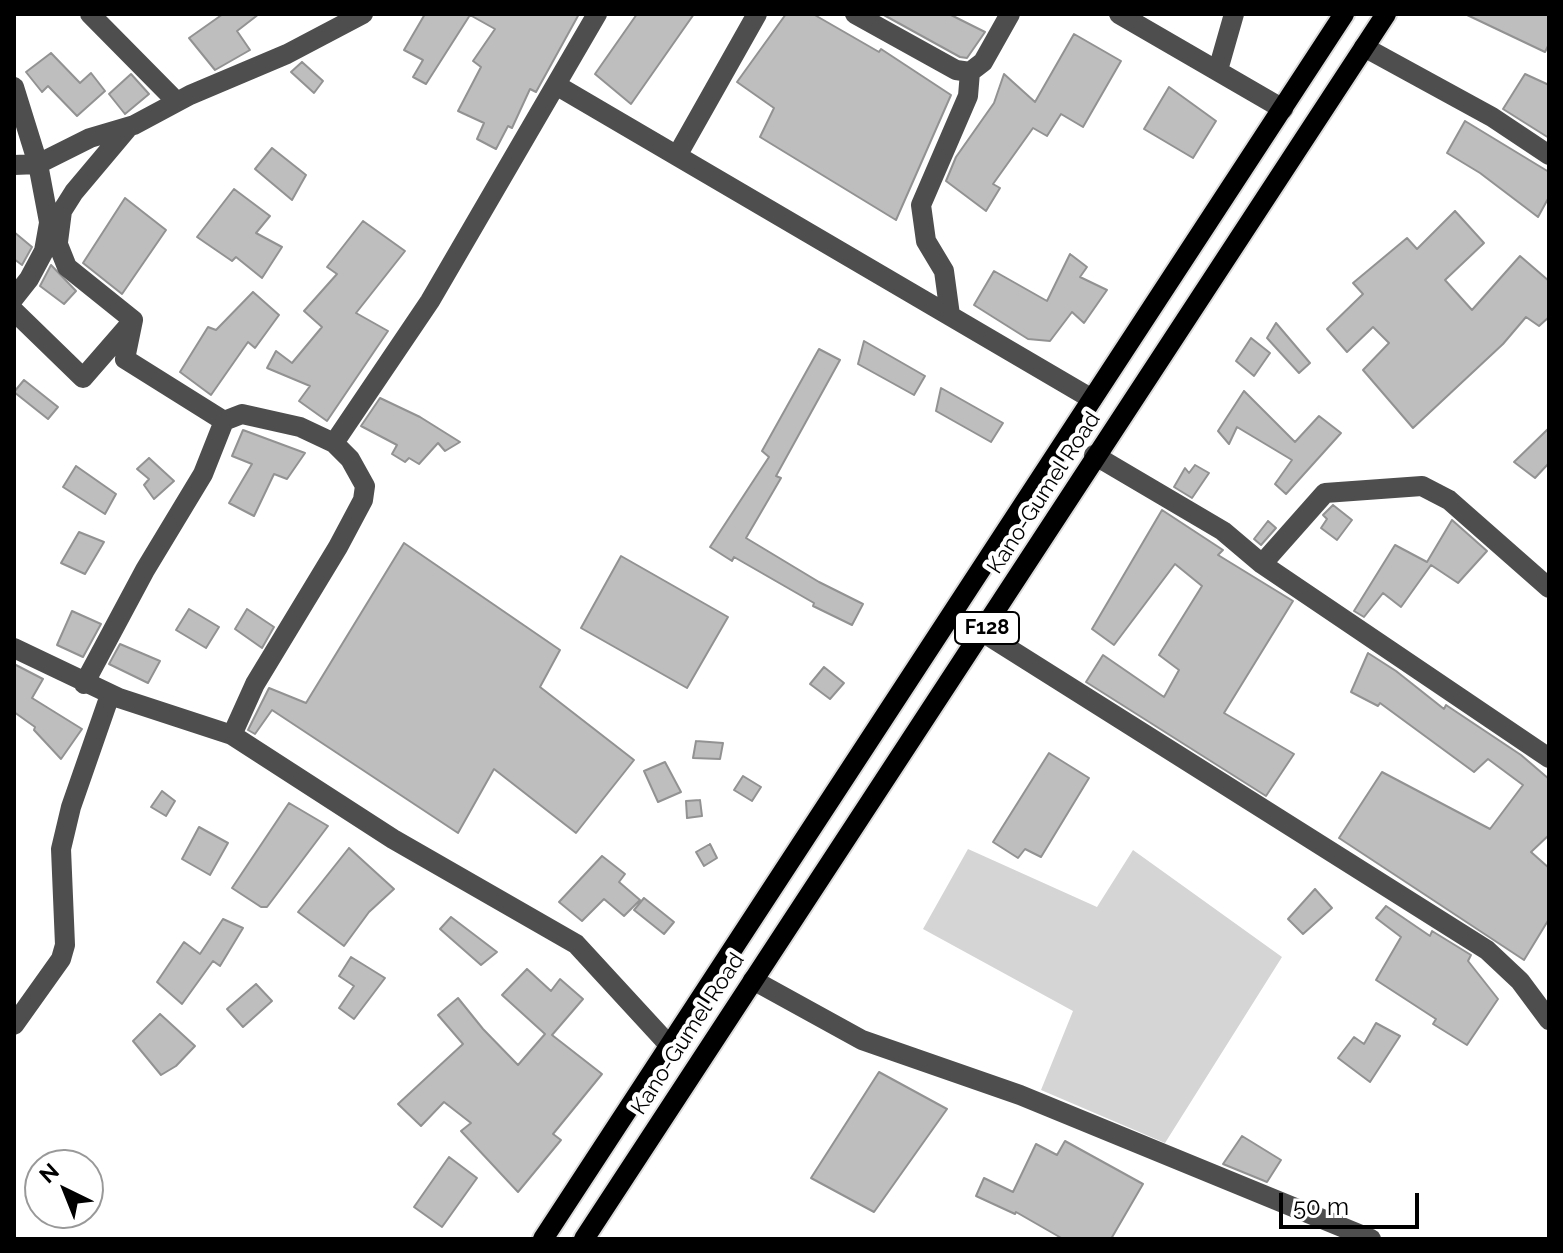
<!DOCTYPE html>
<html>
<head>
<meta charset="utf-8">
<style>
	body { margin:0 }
	#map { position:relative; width:1563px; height:1253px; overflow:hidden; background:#fff; font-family:Raleway,sans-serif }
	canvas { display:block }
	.frame { position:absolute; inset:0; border:16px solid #000; pointer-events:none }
	.north { position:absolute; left:24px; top:1149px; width:80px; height:80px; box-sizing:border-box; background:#fff; border:2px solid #999; border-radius:50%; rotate:317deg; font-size:22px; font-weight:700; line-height:32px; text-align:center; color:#000 }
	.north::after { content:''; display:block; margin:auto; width:28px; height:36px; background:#000; clip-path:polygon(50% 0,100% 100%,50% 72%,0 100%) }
	.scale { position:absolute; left:1279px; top:1193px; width:140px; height:36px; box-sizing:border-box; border:4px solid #000; border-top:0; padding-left:10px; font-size:24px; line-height:28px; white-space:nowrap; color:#000; -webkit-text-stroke:6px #fff; paint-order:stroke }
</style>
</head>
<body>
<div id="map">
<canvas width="1563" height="1253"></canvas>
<div class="frame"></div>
<div class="north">N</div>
<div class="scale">50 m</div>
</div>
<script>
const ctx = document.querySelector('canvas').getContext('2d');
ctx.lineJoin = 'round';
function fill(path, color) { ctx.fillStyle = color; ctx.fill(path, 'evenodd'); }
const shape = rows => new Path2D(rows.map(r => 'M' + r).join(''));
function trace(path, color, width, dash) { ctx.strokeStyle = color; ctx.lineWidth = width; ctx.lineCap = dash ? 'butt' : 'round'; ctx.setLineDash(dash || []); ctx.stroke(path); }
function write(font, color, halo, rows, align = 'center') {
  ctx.font = font + ' Raleway,sans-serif'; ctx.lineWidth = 8; ctx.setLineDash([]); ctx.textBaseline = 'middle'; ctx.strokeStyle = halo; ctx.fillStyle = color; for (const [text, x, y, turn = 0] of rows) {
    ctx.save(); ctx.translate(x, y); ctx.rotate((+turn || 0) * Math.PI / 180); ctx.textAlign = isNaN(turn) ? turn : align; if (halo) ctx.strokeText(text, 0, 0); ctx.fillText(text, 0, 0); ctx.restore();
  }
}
const green = shape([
	[968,849,1097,907,1133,850,1282,957,1165,1143,1041,1090,1073,1011,923,929]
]);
const building = shape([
	[223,14,259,14,237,31,250,50,215,70,189,38,223,14],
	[425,14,579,14,536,92,530,89,512,128,508,126,496,149,477,139,484,123,458,111,481,67,473,61,495,29,470,15,426,84,413,77,423,60,404,50,425,14],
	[637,14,694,14,631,104,595,74,637,14],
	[786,14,813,14,879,52,881,49,951,95,896,220,760,137,774,108,737,82,786,14],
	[882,14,949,14,985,32,967,58,960,57,882,14],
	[1465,14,1549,14,1549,44,1545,52,1465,14],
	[1074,34,1121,61,1083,127,1061,114,1047,136,1033,128,993,184,1000,188,986,211,946,181,956,157,994,103,1004,74,1035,102,1074,34],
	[51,53,80,83,91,73,105,91,77,116,48,86,42,92,26,72,51,53],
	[302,62,323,81,314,93,291,72,302,62],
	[131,74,149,94,125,114,109,94,131,74],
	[1525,74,1549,85,1549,138,1503,109,1525,74],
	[1169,87,1216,121,1193,158,1144,129,1169,87],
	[1465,121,1549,172,1549,197,1538,217,1480,173,1447,153,1465,121],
	[272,148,306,175,292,200,255,169,272,148],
	[234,189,270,216,256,233,282,247,262,278,236,257,232,261,197,237,234,189],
	[125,198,166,230,122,294,83,263,125,198],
	[1455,211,1484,243,1445,280,1472,310,1520,256,1549,281,1549,317,1539,326,1526,317,1503,344,1413,428,1363,370,1389,343,1373,327,1347,352,1327,329,1363,294,1353,283,1407,238,1417,249,1455,211],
	[363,221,405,251,356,313,388,331,327,421,299,401,310,386,267,368,276,351,292,363,322,327,304,311,337,274,327,267,363,221],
	[14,232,32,247,22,265,14,259,14,232],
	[1070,254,1087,267,1080,277,1107,290,1084,323,1072,312,1050,341,1028,339,974,305,994,271,1047,301,1070,254],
	[51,265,76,291,64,304,40,286,51,265],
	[253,292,279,315,255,348,248,342,211,395,180,372,208,327,216,330,253,292],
	[1276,323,1310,363,1299,373,1267,338,1276,323],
	[1251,338,1270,353,1254,376,1236,361,1251,338],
	[864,341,925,376,914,395,858,364,864,341],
	[819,349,840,360,776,476,781,478,746,538,819,582,863,604,852,625,813,606,814,603,734,557,732,561,710,547,769,457,762,451,819,349],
	[24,380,58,407,48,419,14,392,24,380],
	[941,388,1003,423,991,442,936,411,941,388],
	[1244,391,1295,442,1319,416,1341,433,1286,494,1275,484,1292,460,1237,427,1229,444,1218,431,1244,391],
	[380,398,420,417,460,442,445,451,438,443,419,464,409,458,405,462,392,454,397,445,361,426,380,398],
	[1549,428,1549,463,1535,478,1514,462,1549,428],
	[243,430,305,453,287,479,274,474,254,516,229,503,252,464,232,456,243,430],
	[149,458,174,481,154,499,144,485,149,479,137,469,149,458],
	[1195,465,1209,473,1192,498,1174,487,1185,468,1189,473,1195,465],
	[76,466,116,494,105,514,63,487,76,466],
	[1333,505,1352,520,1337,540,1321,528,1327,519,1323,515,1333,505],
	[1162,510,1223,550,1218,555,1293,601,1224,713,1294,754,1266,796,1086,682,1103,655,1164,697,1179,670,1159,655,1202,586,1175,564,1114,645,1092,629,1162,510],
	[1452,520,1487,551,1458,583,1431,565,1401,607,1383,593,1364,617,1354,611,1395,545,1427,562,1452,520],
	[1268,521,1276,528,1261,545,1254,539,1268,521],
	[79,532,104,542,85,574,61,563,79,532],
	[404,543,560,650,540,687,634,760,576,833,494,769,458,833,272,710,255,734,248,730,269,688,306,703,404,543],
	[621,556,728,617,687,688,581,628,621,556],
	[189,609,219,627,206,648,176,630,189,609],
	[247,609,274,627,262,648,235,629,247,609],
	[72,611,101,624,83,657,57,645,72,611],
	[120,644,160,661,148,683,109,664,120,644],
	[1368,653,1396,671,1444,709,1446,705,1521,755,1549,779,1549,835,1531,852,1549,868,1549,919,1524,960,1339,838,1382,772,1490,829,1523,785,1488,759,1474,772,1380,703,1378,706,1351,692,1368,653],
	[14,664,43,679,32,698,82,729,61,759,34,730,35,727,14,712,14,664],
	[824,667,844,683,830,699,810,684,824,667],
	[696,741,723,743,720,759,693,758,696,741],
	[1049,753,1089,778,1041,857,1025,849,1018,858,993,842,1049,753],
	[665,762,681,792,658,802,644,771,665,762],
	[743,776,761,787,752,801,734,790,743,776],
	[162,791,175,801,166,816,151,807,162,791],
	[700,800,702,816,687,818,686,801,700,800],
	[289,803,328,826,267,907,261,907,232,888,289,803],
	[199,827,228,843,210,875,182,859,199,827],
	[710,844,717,858,704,866,696,852,710,844],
	[349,848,394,889,369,912,344,946,298,912,349,848],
	[602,856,625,874,619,882,640,900,624,916,604,899,582,921,559,902,602,856],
	[1315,889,1332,908,1303,934,1288,919,1315,889],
	[644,898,674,922,664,934,634,910,644,898],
	[1386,906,1430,936,1432,931,1471,955,1468,961,1498,999,1467,1045,1433,1024,1436,1019,1376,980,1401,937,1376,918,1386,906],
	[451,917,497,952,481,965,440,929,451,917],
	[223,919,243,928,220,966,213,961,182,1004,157,982,184,942,200,954,223,919],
	[351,957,385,978,354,1019,339,1008,354,986,339,976,351,957],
	[527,969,551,991,560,979,583,999,552,1035,602,1074,553,1134,561,1140,518,1192,461,1131,471,1123,444,1102,421,1126,398,1104,463,1044,438,1015,458,998,483,1029,518,1065,545,1034,502,995,527,969],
	[256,984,272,1001,243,1027,227,1009,256,984],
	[160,1014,195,1046,176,1066,161,1075,133,1041,160,1014],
	[1376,1023,1400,1036,1370,1082,1338,1058,1354,1037,1364,1044,1376,1023],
	[879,1072,947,1109,874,1212,811,1178,879,1072],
	[1242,1136,1281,1160,1267,1182,1223,1164,1242,1136],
	[1065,1141,1143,1184,1111,1239,1063,1239,1016,1212,1015,1214,976,1196,984,1178,1013,1192,1036,1144,1057,1155,1065,1141],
	[449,1157,477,1178,442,1227,414,1207,449,1157]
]);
const minor = shape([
	[90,14,177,102],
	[855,14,956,70,970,72,983,62,1010,14],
	[1119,14,1283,109],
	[1364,47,1492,117,1549,155],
	[1218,70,1234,14],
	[556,85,1092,399],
	[14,87,38,164,49,222,67,267,133,320,125,359,224,421],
	[678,154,757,14],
	[14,165,38,164,90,138,134,125,190,95,287,54,363,14],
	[58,242,62,211,74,192,127,129],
	[14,298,29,279,44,251,49,223],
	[14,311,83,378,130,324],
	[950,315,944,271,926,241,921,205,968,96,970,72],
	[334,443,430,301,597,14],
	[1094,455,1223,531,1262,564,1549,758],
	[1262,564,1325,493,1422,486,1449,500,1549,588],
	[984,633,1487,950,1520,981,1549,1020],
	[14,648,119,698,232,735,393,839,576,944,669,1045],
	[84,684,145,570,203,474,224,421,242,414,300,427,334,443,350,459,365,486,363,500,338,547,255,684,232,735],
	[753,980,862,1040,1020,1095,1371,1239],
	[14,1025,61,959,65,945,61,849,71,807,110,695]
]);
const major = shape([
	[543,1239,1344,14],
	[584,1239,1386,14]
]);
const shields = [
	[987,628,64]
];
const shieldNames = [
	["F128",987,628]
];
const streetNames = [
	["Kano-Gumel Road",1044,493,-57],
	["Kano-Gumel Road",688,1034,-57]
];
fill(green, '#d5d5d5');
fill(building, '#bebebe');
trace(building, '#929292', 2);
trace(major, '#dbdbdb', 24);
trace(minor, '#4e4e4e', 20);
trace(major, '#000', 20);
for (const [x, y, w] of shields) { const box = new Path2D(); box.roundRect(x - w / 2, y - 16, w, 32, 6); ctx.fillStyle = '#fff'; ctx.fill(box); trace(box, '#000', 2); }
write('bold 20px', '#000', null, shieldNames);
write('22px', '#000', '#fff', streetNames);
</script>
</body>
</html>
